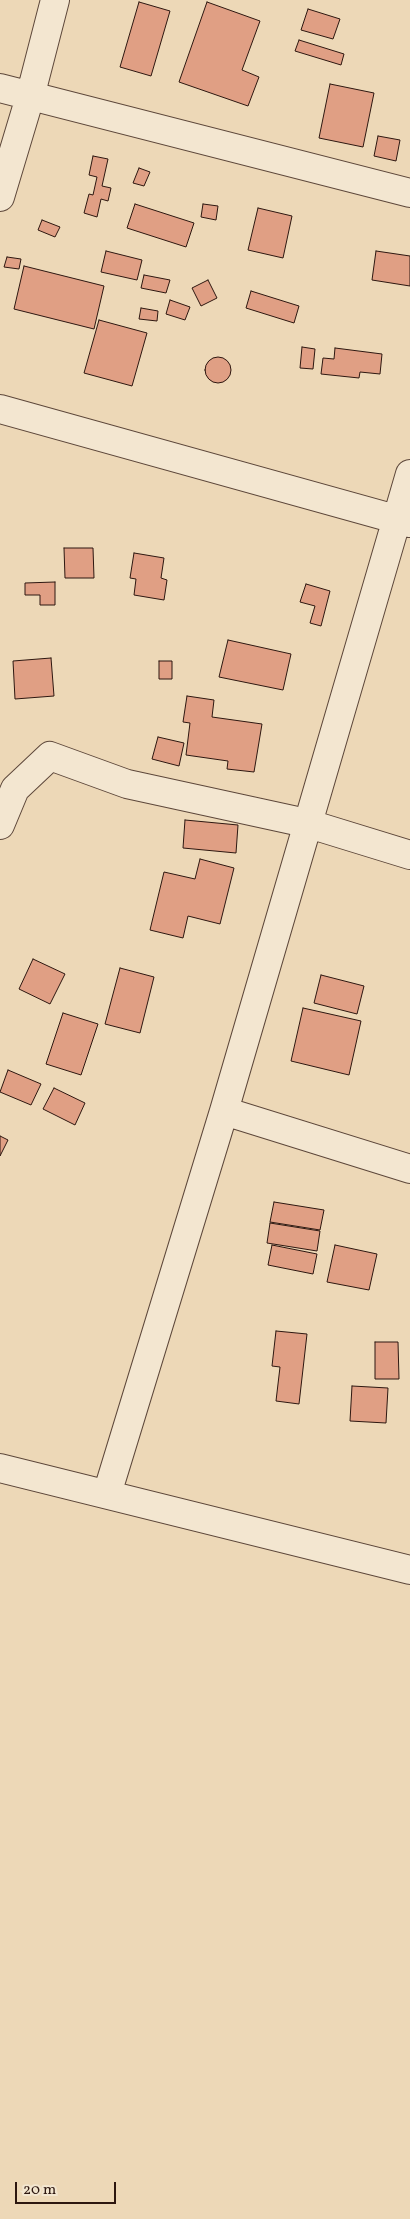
<!DOCTYPE html>
<html>
<head>
<meta charset="utf-8">
<style>
	body { margin:0 }
	#map { position:relative; width:410px; height:2219px; overflow:hidden; background:#edd8b7; font-family:Vollkorn,serif }
	canvas { display:block }
	.scale { position:absolute; left:15px; top:2182px; width:101px; height:22px; box-sizing:border-box; border:2px solid #2d1710; border-top:0; padding-left:6px; font-size:15px; line-height:18px; white-space:nowrap; color:#2d1710; -webkit-text-stroke:4px #f3e6d0; paint-order:stroke }
</style>
</head>
<body>
<div id="map">
<canvas width="410" height="2219"></canvas>
<div class="scale">20 m</div>
</div>
<script>
const ctx = document.querySelector('canvas').getContext('2d');
ctx.lineJoin = 'round';
function fill(path, color) { ctx.fillStyle = color; ctx.fill(path, 'evenodd'); }
const shape = rows => new Path2D(rows.map(r => 'M' + r).join(''));
function trace(path, color, width, dash) { ctx.strokeStyle = color; ctx.lineWidth = width; ctx.lineCap = dash ? 'butt' : 'round'; ctx.setLineDash(dash || []); ctx.stroke(path); }
const building = shape([
	[139,2,170,11,151,76,120,67,139,2],
	[207,2,260,21,242,70,259,77,248,106,179,82,207,2],
	[308,9,340,19,333,39,301,30,308,9],
	[299,40,344,54,341,65,295,51,299,40],
	[330,84,374,93,363,147,319,138,330,84],
	[378,136,400,140,396,161,374,156,378,136],
	[93,156,108,159,102,186,111,188,108,201,101,199,97,217,84,213,89,194,93,195,97,177,89,175,93,156],
	[139,168,150,172,144,186,133,183,139,168],
	[135,204,194,223,186,247,127,228,135,204],
	[203,204,218,206,216,220,201,217,203,204],
	[258,208,292,216,283,258,248,250,258,208],
	[42,220,60,227,55,237,38,230,42,220],
	[106,251,142,260,137,280,101,272,106,251],
	[376,251,410,256,410,286,372,280,376,251],
	[7,257,21,259,19,269,4,267,7,257],
	[24,266,104,286,94,329,14,309,24,266],
	[144,275,170,280,166,293,141,288,144,275],
	[208,280,217,298,201,306,192,288,208,280],
	[251,291,299,306,294,323,246,308,251,291],
	[170,300,190,307,185,320,166,314,170,300],
	[141,308,158,311,157,321,139,319,141,308],
	[99,320,147,333,132,386,84,373,99,320],
	[302,347,315,349,313,369,300,368,302,347],
	[335,348,382,354,380,374,360,372,359,378,321,374,323,358,334,359,335,348],
	'205 370a13 13 0 1 1 26 0a13 13 0 1 1-26 0Z',
	[64,548,93,548,94,578,65,578,64,548],
	[134,553,164,558,161,578,167,580,164,600,134,595,136,579,130,578,134,553],
	[55,582,55,605,40,605,40,595,25,595,25,583,55,582],
	[306,584,330,591,321,626,310,623,315,606,300,602,306,584],
	[228,640,291,654,283,690,219,677,228,640],
	[51,658,54,696,15,699,13,661,51,658],
	[159,661,172,661,172,679,159,679,159,661],
	[187,696,214,700,212,717,262,724,254,772,227,769,228,761,186,755,190,723,183,722,187,696],
	[158,737,184,743,179,766,152,759,158,737],
	[185,820,238,825,236,853,183,848,185,820],
	[200,859,234,868,220,924,188,916,183,938,150,930,164,872,195,879,200,859],
	[33,959,65,974,50,1004,19,989,33,959],
	[120,968,154,977,140,1033,105,1024,120,968],
	[321,975,364,986,357,1014,314,1003,321,975],
	[303,1008,361,1021,349,1075,291,1061,303,1008],
	[63,1013,98,1024,81,1075,46,1064,63,1013],
	[8,1070,41,1084,31,1105,0,1092,8,1070],
	[54,1088,85,1103,75,1125,43,1109,54,1088],
	[0,1136,8,1140,0,1156,0,1136],
	[274,1202,324,1210,320,1230,270,1222,274,1202],
	[270,1223,320,1231,317,1251,267,1243,270,1223],
	[272,1245,317,1254,313,1274,268,1265,272,1245],
	[335,1245,377,1254,369,1290,327,1282,335,1245],
	[276,1331,307,1334,299,1404,276,1401,280,1367,272,1366,276,1331],
	[375,1342,398,1342,399,1379,375,1379,375,1342],
	[352,1386,388,1388,386,1423,350,1421,352,1386]
]);
const minor = shape([
	[0,88,410,193],
	[0,197,30,97,55,0],
	[0,409,410,523],
	[0,825,15,789,50,756,127,784,306,823,410,855],
	[224,1111,410,1169],
	[0,1468,410,1570],
	[107,1494,224,1111,410,474]
]);
fill(building, '#e09f84');
trace(building, '#2d1710', 1);
trace(minor, '#5d473a', 30);
trace(minor, '#f3e6d0', 28);
</script>
</body>
</html>
